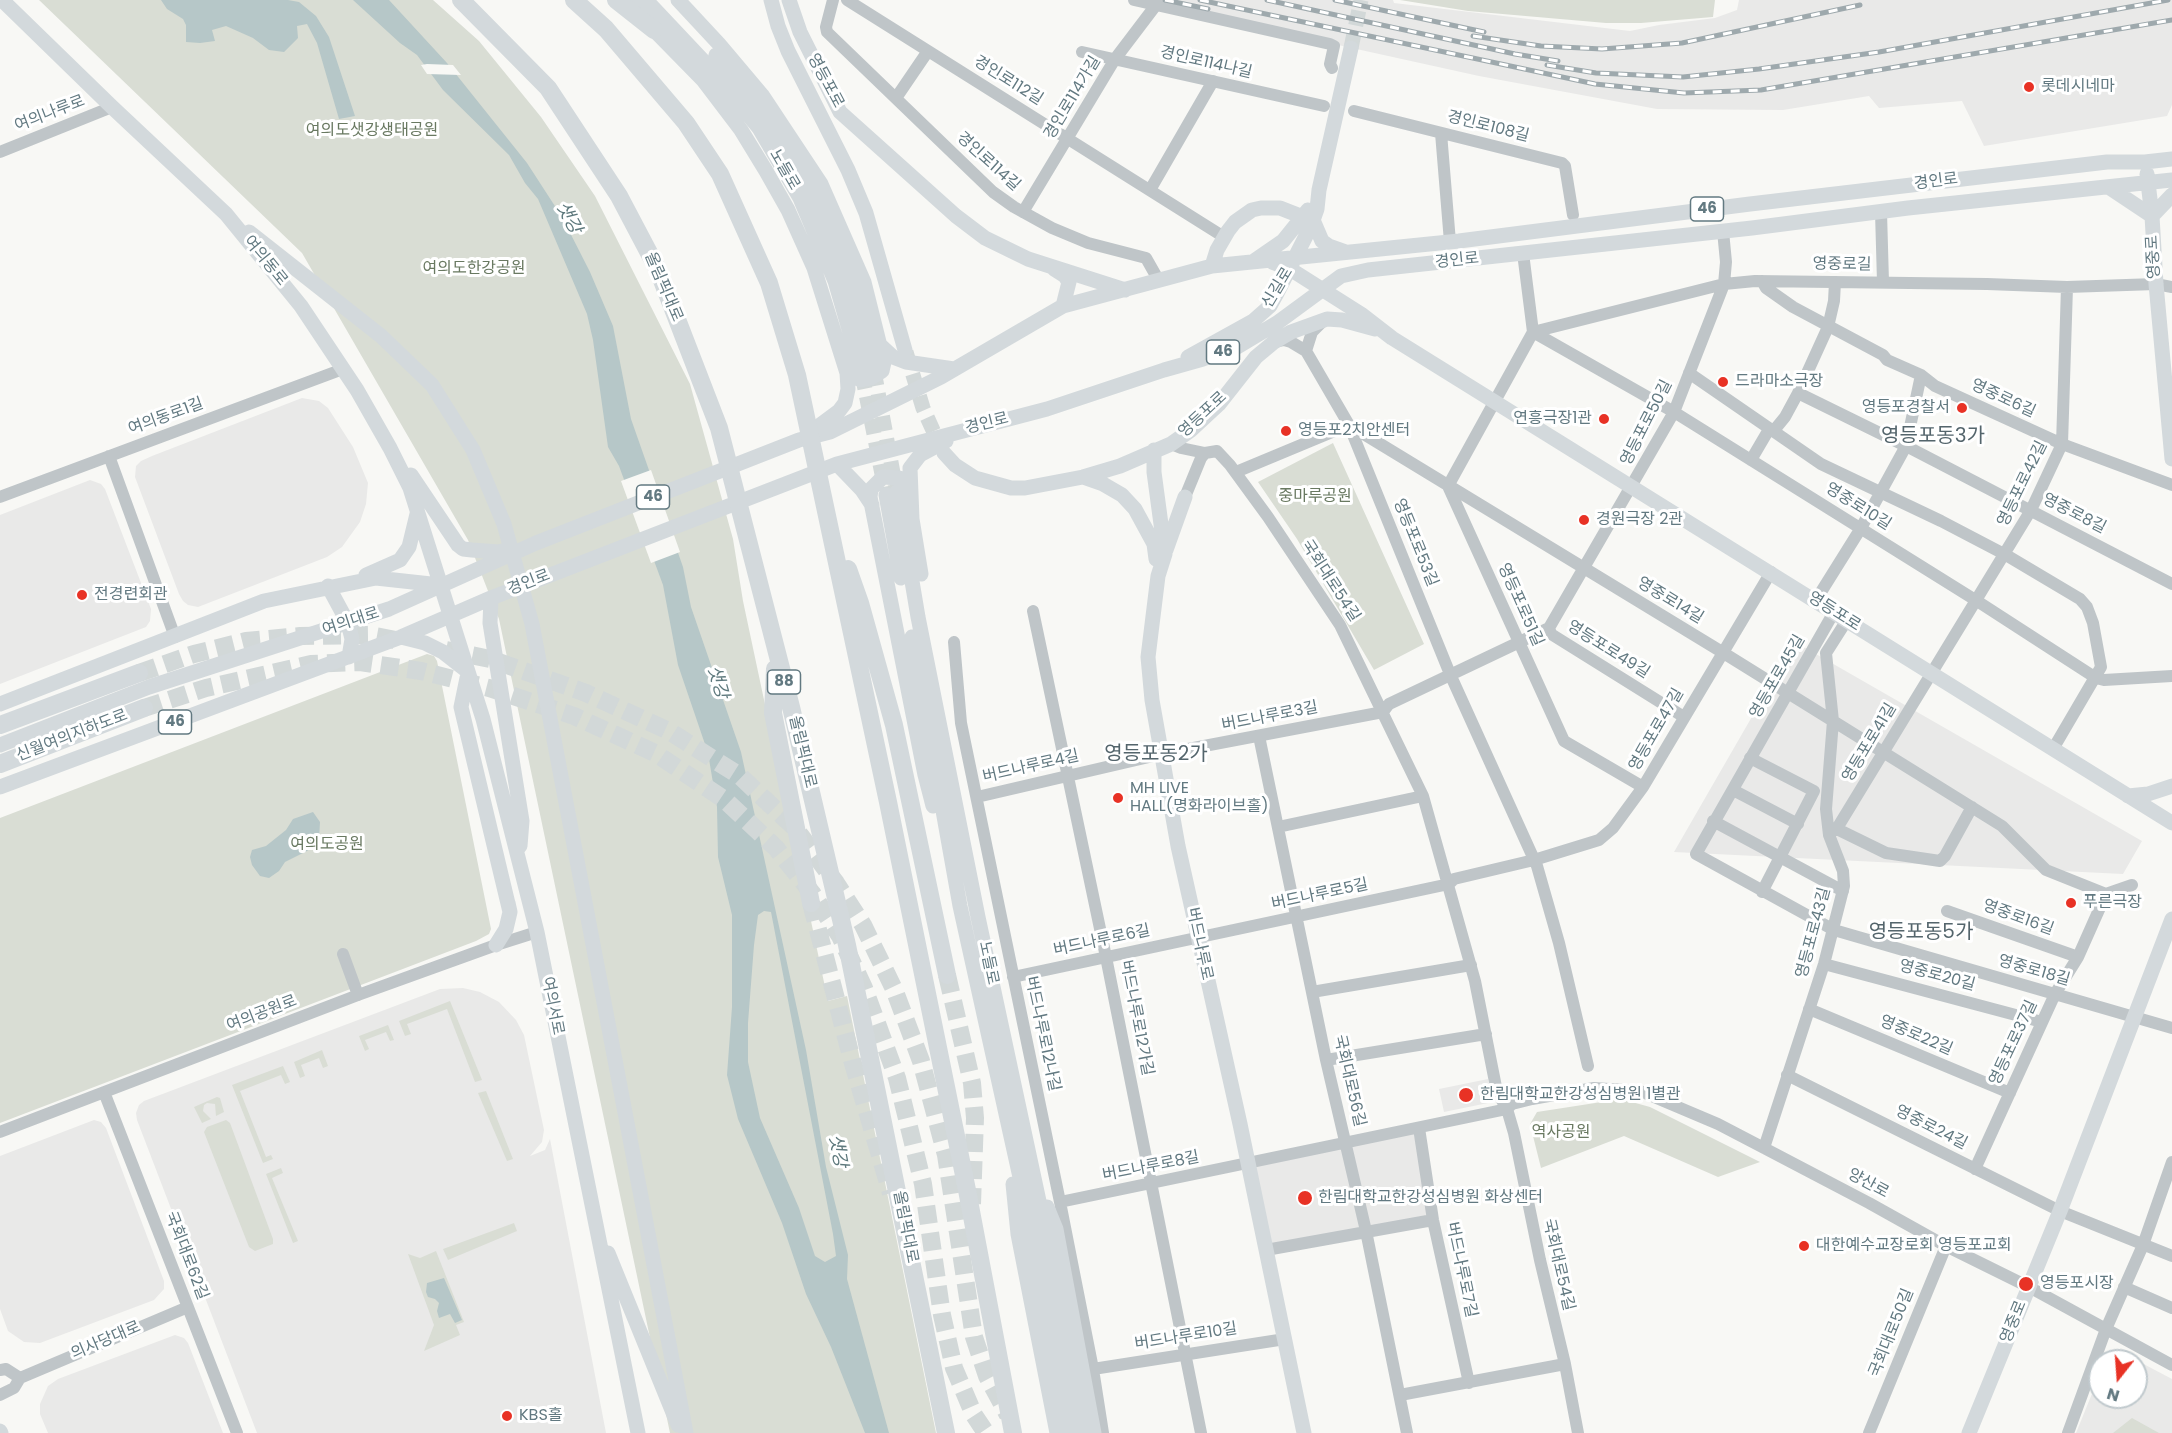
<!DOCTYPE html>
<html>
<head>
<meta charset="utf-8">
<style>
	body { margin:0 }
	#map { position:relative; width:2172px; height:1433px; overflow:hidden; background:#f8f8f5; font-family:Poppins,sans-serif }
	canvas { display:block }
	.north { position:absolute; left:2088px; top:1349px; width:60px; height:60px; box-sizing:border-box; background:#fff; border:2px solid #c0c9cd; border-radius:50%; rotate:197deg; font-size:16px; font-weight:700; line-height:24px; text-align:center; color:#627981 }
	.north::after { content:''; display:block; margin:auto; width:21px; height:27px; background:#e83225; clip-path:polygon(50% 0,100% 100%,50% 72%,0 100%) }
</style>
</head>
<body>
<div id="map">
<canvas width="2172" height="1433"></canvas>
<div class="north">N</div>
</div>
<script>
const ctx = document.querySelector('canvas').getContext('2d');
ctx.lineJoin = 'round';
function fill(path, color) { ctx.fillStyle = color; ctx.fill(path, 'evenodd'); }
const shape = rows => new Path2D(rows.map(r => 'M' + r).join(''));
function trace(path, color, width, dash) { ctx.strokeStyle = color; ctx.lineWidth = width; ctx.lineCap = dash ? 'butt' : 'round'; ctx.setLineDash(dash || []); ctx.stroke(path); }
function write(font, color, halo, rows, align = 'center') {
  ctx.font = font + ' Poppins,"Noto Sans KR",sans-serif'; ctx.lineWidth = 6; ctx.setLineDash([]); ctx.textBaseline = 'middle'; ctx.strokeStyle = halo; ctx.fillStyle = color; for (const [text, x, y, turn = 0] of rows) {
    ctx.save(); ctx.translate(x, y); ctx.rotate((+turn || 0) * Math.PI / 180); ctx.textAlign = isNaN(turn) ? turn : align; if (halo) ctx.strokeText(text, 0, 0); ctx.fillText(text, 0, 0); ctx.restore();
  }
}
const built = shape([
	[1134,0,1393,0,1394,3,1630,31,1659,25,1715,18,1737,10,1739,0,2172,0,2172,105,2167,116,1984,146,1962,101,1879,108,1869,96,1783,110,1657,109,1479,76],
	[302,398,319,401,328,408,353,447,368,483,366,504,360,522,342,547,327,557,198,607,188,605,183,601,179,594,135,477,136,466,141,461,152,456],
	[90,480,101,484,105,489,151,609,150,621,146,627,0,684,0,515],
	[1795,642,2142,841,2123,874,1674,852],
	[463,988,480,992,499,1002,516,1020,524,1035,544,1130,542,1142,530,1156,545,1150,550,1139,606,1433,257,1433,137,1120,136,1113,139,1105,144,1101,440,989],
	[1488,1079,1493,1102,1444,1112,1439,1089],
	[94,1120,101,1122,106,1128,164,1281,164,1289,154,1300,40,1343,24,1342,8,1331,0,1309,0,1156],
	[1414,1133,1431,1221,1266,1249,1248,1164],
	[175,1335,184,1338,188,1343,223,1433,48,1433,40,1414,40,1404,48,1386,58,1379],
	[2117,1350,2172,1379,2172,1433,2076,1433,2100,1374,2100,1397,2136,1397,2136,1361,2105,1361,2109,1353]
]);
const green = shape([
	[39,0,433,0,479,41,541,117,595,196,690,384,733,539,743,601,828,1001,847,996,936,1433,670,1433,499,619,468,540,302,253],
	[1400,0,1715,0,1713,17,1641,23,1606,23,1468,11],
	[1333,443,1424,644,1374,670,1297,539,1258,482],
	[427,654,434,656,437,661,491,929,489,934,476,941,0,1123,0,818],
	[450,1001,482,1080,475,1082,447,1009,407,1024,411,1034,405,1036,399,1021],
	[388,1025,394,1040,390,1041,386,1032,365,1040,369,1049,365,1051,359,1036],
	[322,1050,328,1066,323,1068,319,1058,301,1065,305,1076,300,1078,294,1062],
	[283,1066,290,1082,285,1084,281,1075,240,1091,266,1157,271,1155,273,1159,263,1163,232,1085],
	[486,1091,513,1159,507,1161,478,1093],
	[217,1097,220,1098,224,1112,216,1116,215,1104,207,1103,204,1105,203,1111,211,1119,202,1123,194,1107],
	[1621,1099,1650,1107,1760,1162,1718,1177,1624,1136,1541,1168,1530,1124,1537,1112],
	[226,1120,230,1123,273,1239,273,1244,255,1251,249,1247,204,1132,207,1127],
	[281,1168,283,1173,272,1178,298,1241,293,1243,266,1174],
	[514,1223,517,1231,448,1260,443,1249],
	[436,1251,464,1322,456,1325,460,1335,424,1351,434,1325,408,1254,420,1258],
	[2132,1418,2159,1433,2113,1433]
]);
const water = shape([
	[161,0,288,0,299,2,316,16,329,37,355,116,339,119,317,43,307,24,297,26,298,38,284,52,269,50,253,38,226,26,212,30,215,41,200,43,186,42,186,25,183,19,167,9],
	[353,0,389,0,447,63,527,163,562,217,590,272,613,326,631,419,683,567,691,607,741,752,806,1050,826,1167,848,1255,847,1279,889,1433,865,1433,831,1347,806,1294,782,1223,738,1119,727,1075,732,1007,732,915,718,857,717,807,708,753,678,665,663,585,619,466,608,447,593,340,587,314,538,199,525,183,509,155,443,90,417,55,400,43],
	[764,911,771,912,833,1234,836,1256,825,1262,815,1256,799,1208,760,1118,748,1062,748,1023,754,945,758,915],
	[313,812,320,822,319,840,307,851,285,862,279,871,269,878,260,876,252,865,250,857,252,850,266,846,286,830,293,819],
	[444,1278,462,1320,455,1323,450,1314,439,1318,437,1311,439,1303,435,1299,428,1297,426,1292,427,1283]
]);
const pier = shape([
	[427,64,453,65,461,75,427,74,421,65],
	[651,470,680,552,651,563,621,481]
]);
const majorTunnel = shape([
	[1351,48,1361,0],
	[906,352,923,408,941,448],
	[874,371,896,489],
	[862,374,885,489]
]);
const highwayTunnel = shape([
	[446,650,490,659,586,693,669,731,740,776,795,828,836,883,863,925,894,989,921,1061,946,1155,974,1337,987,1376,1008,1415],
	[139,673,194,654,246,641,300,636,369,635,401,641],
	[144,708,206,688,311,664,360,662,421,671,489,688,574,716,655,753,725,800,776,848,812,893,840,936,864,988,897,1078,923,1184,942,1315,954,1368,974,1415,986,1433],
	[811,903,852,1060,891,1193],
	[947,975,972,1083,975,1118,972,1204]
]);
const minor = shape([
	[833,0,826,27,827,32,993,192,1014,207,1052,228,1088,243,1146,258,1159,281],
	[847,0,1224,237],
	[1134,0,1330,44,1334,46,1330,64,1332,68],
	[1082,52,1324,106],
	[896,98,928,51],
	[1354,111,1562,163,1565,166,1573,215],
	[1441,133,1450,242],
	[0,152,112,107],
	[1150,190,1213,81],
	[1023,212,1115,59,1156,5],
	[1881,212,1883,282],
	[1523,253,1533,332],
	[1762,281,1766,288,1793,307,1883,355,1887,360,1921,375,1935,386,2062,444,2172,485],
	[1323,321,1312,332,1306,351,1349,425,1450,674,1537,866,1559,943,1588,1066],
	[1533,332,1674,412,1977,601,2096,678,2104,680,2172,676],
	[1533,332,1724,284,1755,281,1987,284,2067,287,2156,284,2172,287],
	[1533,332,1448,486,1564,741,1643,787],
	[1275,342,1284,340,1291,342,1306,351],
	[1689,373,1821,464,1941,521,2006,555,2080,599,2087,607,2093,623,2101,667,2053,749],
	[1798,393,1906,446,2172,584],
	[1171,444,1181,448,1205,453],
	[109,456,175,637],
	[1751,460,1768,431,1776,428,1785,417,1798,393,1828,327,1834,301,1835,282],
	[1236,472,1349,425,1722,652,2002,826,2046,870,2106,894],
	[0,497,343,369],
	[1185,497,1201,458,1205,453,1217,451,1230,465,1268,517,1340,625,1423,796,1475,981,1497,1092,1507,1109,1514,1133,1540,1260,1565,1364,1578,1433],
	[1816,600,1861,528,1906,446,1921,375],
	[1033,611,1106,957,1201,1433],
	[1834,612,1696,854,1834,930,2172,1028],
	[1549,628,1551,634,1684,717],
	[954,642,961,723,1060,1202,1093,1369,1103,1433],
	[1259,736,1326,1060,1366,1231,1407,1433],
	[1750,758,1814,791,1762,892],
	[1733,790,1798,824],
	[977,797,1162,754,1383,712,1389,704,1549,628,1674,412,1724,284,1726,262,1723,231],
	[1713,821,1843,891],
	[1278,827,1423,796],
	[1830,829,1839,830,1886,853,1940,861,1945,856,1972,807],
	[1836,830,2031,510,2062,444,2067,287],
	[1947,911,2078,957],
	[343,954,358,995],
	[1824,964,2042,1022],
	[1013,977,1449,884,1454,879,1534,860,1599,840,1613,828,1643,787,1771,572],
	[1312,992,1471,965],
	[1809,1009,2010,1093],
	[1326,1060,1486,1034],
	[1787,1075,2060,1211,2172,1256],
	[104,1092,237,1433],
	[1419,1128,1433,1220,1469,1383],
	[0,1132,358,995,496,945,537,932],
	[1764,1148,1824,964,1844,886,1843,871,1829,835,1826,809,1833,721,1826,653,1847,620],
	[1975,1169,2055,994,2078,957,2106,894,2132,885],
	[1060,1202,1507,1109,1512,1104,1532,1099,1594,1088,1640,1091,1718,1124,1764,1148,1869,1203,1946,1246,2029,1287,2172,1365],
	[1266,1250,1433,1220],
	[2124,1287,2172,1308],
	[1093,1369,1285,1339],
	[0,1370,6,1369,20,1378],
	[0,1395,14,1388,20,1378,188,1307],
	[1400,1395,1565,1364],
	[1869,1433,1946,1246],
	[2068,1433,2106,1329,2143,1245,2172,1162]
]);
const major = shape([
	[2,0,112,107,226,214,301,306,357,390,390,448,410,488,483,719,537,932,638,1433],
	[631,0,654,30,703,80,741,130,766,171,788,210,814,268,847,373,848,389,845,403,839,411,808,434],
	[646,0,709,67,759,128,800,198,835,281,862,374],
	[678,0,719,44,762,95,821,184,864,282,884,362,882,371,871,378,861,380,847,373],
	[771,0,778,26,788,51,848,170,866,213,905,350],
	[789,0,800,32,840,112,956,216,985,238,1028,259,1125,290],
	[716,55,773,129,812,191,849,279,874,371],
	[2147,174,2152,216,2156,284,2172,459],
	[2110,188,2152,216],
	[2152,216,2172,195],
	[1313,220,1322,241,1329,246,1346,252],
	[249,232,381,336,432,385,473,450,504,524,532,624,686,1433],
	[1254,261,1283,241,1308,210],
	[1272,262,1290,269,1361,314,1392,338,2172,823],
	[1212,266,1217,250,1228,231,1235,222,1252,210,1261,208,1280,208,1303,217],
	[1054,269,1065,276,1069,282,1063,306],
	[880,345,893,357,906,362,954,369],
	[1188,357,1253,321,1270,306,1276,295,1311,226,1317,209,1319,190,1351,48],
	[1154,450,1154,472,1165,554,1158,576,1148,657,1152,700,1178,846,1240,1124,1304,1433],
	[944,453,955,465,975,478,1011,488,1025,488,1083,477,1120,466,1171,444,1191,430,1219,404,1256,357,1274,342,1291,332,1327,319,1342,320,1375,329],
	[837,464,862,490,872,505],
	[411,475,458,545,463,549,472,550,499,552,510,549],
	[1083,477,1103,484,1122,495,1135,509,1154,544,1156,559],
	[897,492,918,617,978,917,1039,1201,1083,1433],
	[910,492,899,478,883,477,871,489,870,497,925,775,933,806],
	[886,495,901,578],
	[1166,550,1185,497],
	[921,574,912,519,910,468,920,455,946,441],
	[366,575,400,560,409,547,417,514],
	[328,586,348,623,352,639,349,657],
	[491,598,490,623,522,821,520,846],
	[401,637,425,643,443,652,466,670],
	[912,637,960,906,1025,1200,1069,1433],
	[467,678,461,707,510,912],
	[0,704,264,601,376,578,440,585],
	[0,745,149,687,389,609,536,543,799,440,830,432,941,377,1063,306,1212,266,1459,241,1750,204,2107,162,2145,162,2172,159],
	[0,787,401,637,491,598,837,464,1047,409,1164,370,1203,359,1237,347,1277,323,1341,276,1368,270,1752,228,1908,208,2172,180],
	[2128,796,2148,794,2172,786],
	[496,945,506,929,510,912,508,903],
	[1013,1184,1018,1234,1057,1433],
	[1047,1207,1056,1229,1094,1433],
	[608,1253,678,1425],
	[0,1431,1,1433],
	[1969,1433,2060,1211,2172,919]
]);
const highway = shape([
	[461,0,548,88,619,196,658,270,719,428,791,707,847,945,946,1433],
	[574,0,606,29,686,123,720,174,769,283,797,375,888,802,967,1190,1013,1433],
	[616,0,654,30],
	[848,569,860,603,894,725,947,975],
	[775,669,773,713,811,903],
	[0,725,139,673],
	[0,764,144,708]
]);
const rail = shape([
	[1165,0,1208,9],
	[1200,0,1595,84,1684,93,1761,90,2172,20],
	[1267,0,1515,54,1558,61],
	[1335,0,1484,32],
	[1473,36,1541,46,1602,49,1682,43,1860,5],
	[1547,65,1596,73,1683,77,1759,69,1879,52,2168,0]
]);
const markers = [
	[2029,87,6,"#e83225"],
	[1723,382,6,"#e83225"],
	[1962,408,6,"#e83225"],
	[1604,419,6,"#e83225"],
	[1286,431,6,"#e83225"],
	[1584,520,6,"#e83225"],
	[82,595,6,"#e83225"],
	[1118,798,6,"#e83225"],
	[2071,903,6,"#e83225"],
	[1466,1095,8,"#e83225"],
	[1305,1198,8,"#e83225"],
	[1804,1246,6,"#e83225"],
	[2026,1284,8,"#e83225"],
	[507,1416,6,"#e83225"]
];
const shields = [
	[1707,209,33],
	[1223,352,33],
	[653,497,33],
	[784,682,33],
	[175,722,33]
];
const shieldNames = [
	["46",1707,209],
	["46",1223,352],
	["46",653,497],
	["88",784,682],
	["46",175,722]
];
const streetNames = [
	["경인로114나길",1206,63,13],
	["영등포로",825,81,62],
	["경인로112길",1008,81,32],
	["경인로114가길",1073,98,-59],
	["여의나루로",50,114,-21],
	["경인로108길",1488,127,14],
	["경인로114길",988,162,42],
	["노들로",784,170,60],
	["경인로",1936,182,-7],
	["영중로",2154,257,-93],
	["여의동로",265,261,51],
	["경인로",1457,261,-6],
	["영중로길",1842,265,1],
	["올림픽대로",663,287,67],
	["신길로",1278,288,-59],
	["영중로6길",2003,399,25],
	["영등포로",1203,415,-43],
	["여의동로1길",166,417,-20],
	["영등포로50길",1647,423,-63],
	["경인로",987,424,-14],
	["영등포로42길",2023,484,-64],
	["영중로10길",1858,507,32],
	["영중로8길",2074,514,27],
	["영등포로53길",1415,543,68],
	["국회대로54길",1330,581,57],
	["경인로",529,583,-21],
	["영중로14길",1670,601,31],
	["영등포로51길",1520,605,66],
	["영등포로",1834,612,32],
	["여의대로",351,622,-18],
	["영등포로49길",1608,650,32],
	["영등포로45길",1778,677,-60],
	["버드나루로3길",1270,717,-11],
	["영등포로47길",1657,730,-60],
	["신월여의지하도로",72,736,-21],
	["영등포로41길",1870,743,-59],
	["올림픽대로",802,752,77],
	["버드나루로4길",1031,767,-13],
	["버드나루로5길",1320,895,-12],
	["영중로16길",2018,918,20],
	["영등포로43길",1814,933,-75],
	["버드나루로6길",1102,941,-12],
	["버드나루로",1199,944,78],
	["노들로",988,963,78],
	["영중로18길",2034,971,16],
	["영중로20길",1937,976,15],
	["여의서로",552,1006,79],
	["여의공원로",262,1014,-21],
	["버드나루로12가길",1136,1018,79],
	["버드나루로12나길",1042,1034,78],
	["영중로22길",1916,1036,23],
	["영등포로37길",2014,1043,-65],
	["국회대로56길",1349,1081,77],
	["영중로24길",1931,1128,27],
	["버드나루로8길",1151,1167,-11],
	["양산로",1868,1184,28],
	["올림픽대로",905,1227,79],
	["국회대로62길",186,1256,69],
	["국회대로54길",1558,1265,77],
	["버드나루로7길",1461,1270,78],
	["영중로",2014,1322,-68],
	["국회대로50길",1892,1333,-68],
	["버드나루로10길",1186,1337,-9],
	["의사당대로",106,1341,-23]
];
const poiNames = [
	["롯데시네마",2041,87],
	["드라마소극장",1735,382],
	["영등포경찰서",1950,408,"right"],
	["연흥극장1관",1592,419,"right"],
	["영등포2치안센터",1298,431],
	["경원극장 2관",1596,520],
	["전경련회관",94,595],
	["MH LIVE",1130,789],
	["HALL(명화라이브홀)",1130,807],
	["푸른극장",2083,903],
	["한림대학교한강성심병원 1별관",1480,1095],
	["한림대학교한강성심병원 화상센터",1318,1198],
	["대한예수교장로회 영등포교회",1816,1246],
	["영등포시장",2040,1284],
	["KBS홀",519,1416]
];
const parkNames = [
	["여의도샛강생태공원",372,131],
	["여의도한강공원",474,269],
	["중마루공원",1315,497],
	["여의도공원",327,845],
	["역사공원",1561,1133]
];
const waterNames = [
	["샛강",568,218,62],
	["샛강",717,682,74],
	["샛강",837,1151,79]
];
const quarterNames = [
	["영등포동3가",1933,437],
	["영등포동2가",1156,755],
	["영등포동5가",1921,933]
];
fill(built, '#e9e9e8');
fill(green, '#d9ddd4');
fill(water, '#b6c7c8');
fill(pier, '#f8f8f5');
trace(majorTunnel, '#d2d8d8', 15, [15, 8]);
trace(highwayTunnel, '#d2d8d8', 18, [18, 9]);
trace(minor, '#bfc5c8', 12);
trace(major, '#d3d9dc', 15);
trace(highway, '#d3d9dc', 18);
trace(rail, '#9ea9ad', 5);
trace(rail, '#fff', 3, [9]);
for (const [x, y, r, color] of markers) { const dot = new Path2D(); dot.arc(x, y, r, 0, 2 * Math.PI); ctx.fillStyle = color; ctx.fill(dot); trace(dot, '#fff', 2); }
for (const [x, y, w] of shields) { const box = new Path2D(); box.roundRect(x - w / 2, y - 12, w, 24, 4.5); ctx.fillStyle = '#fff'; ctx.fill(box); trace(box, '#627981', 1.5); }
write('bold 15px', '#627981', null, shieldNames);
write('16px', '#627981', '#fff', streetNames);
write('16px', '#627981', '#fff', poiNames, 'left');
write('16px', '#697961', '#fff', parkNames);
write('italic 18px', '#5d787c', '#fff', waterNames);
write('20px', '#54656c', '#fff', quarterNames);
</script>
</body>
</html>
